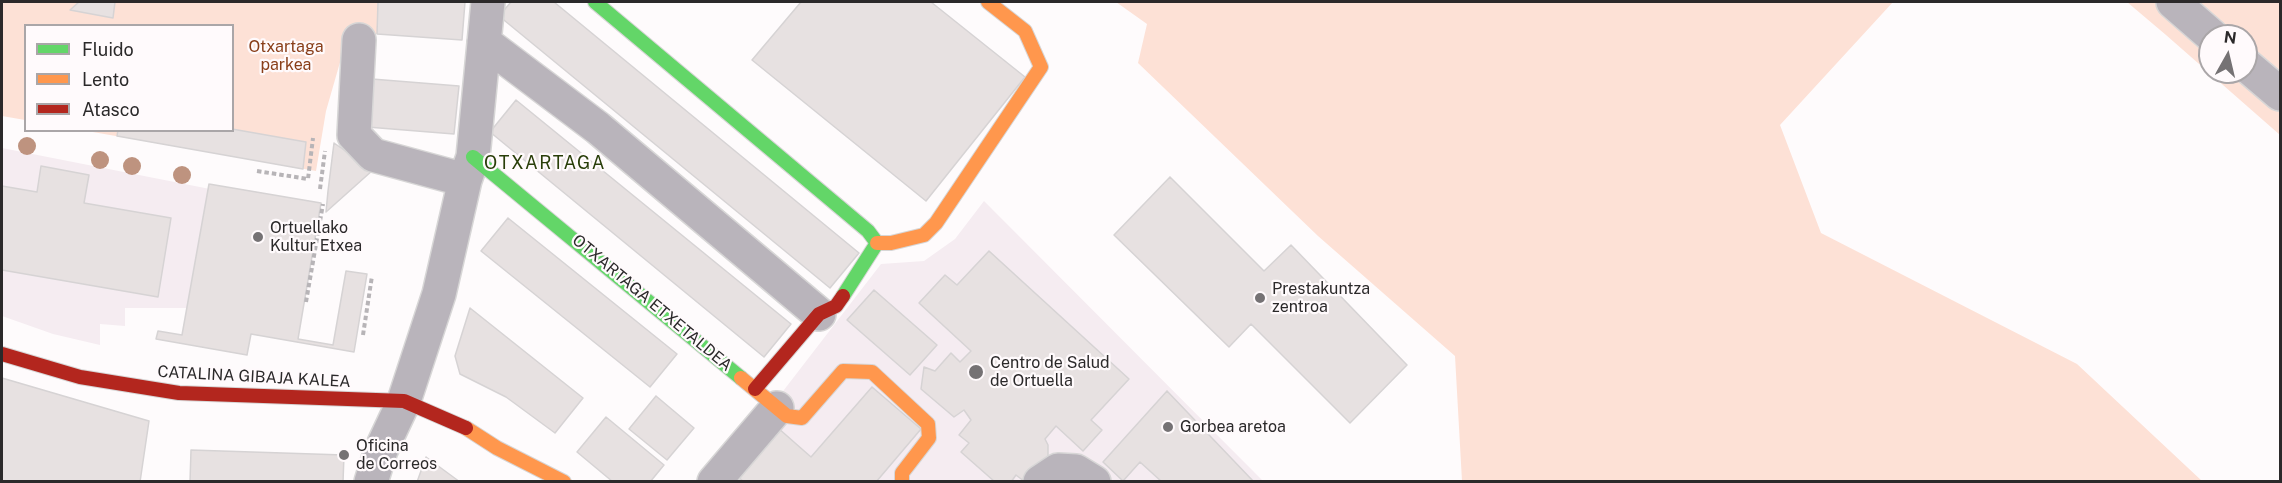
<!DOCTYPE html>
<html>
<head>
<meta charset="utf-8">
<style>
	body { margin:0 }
	#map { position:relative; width:2282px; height:483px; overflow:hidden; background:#fefbfc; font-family:"Public Sans",sans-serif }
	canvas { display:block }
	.frame { position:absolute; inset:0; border:3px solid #2b292a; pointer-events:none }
	.legend { position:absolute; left:24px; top:24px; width:210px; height:108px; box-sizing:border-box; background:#fffafc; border:2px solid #aaa6a8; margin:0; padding:8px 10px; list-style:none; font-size:18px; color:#2b292a }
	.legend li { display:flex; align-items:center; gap:12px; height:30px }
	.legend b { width:30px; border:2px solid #aaa6a8 }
	.north { position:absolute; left:2198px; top:24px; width:60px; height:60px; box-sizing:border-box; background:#fffafc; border:2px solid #aaa6a8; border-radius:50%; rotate:8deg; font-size:16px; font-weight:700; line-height:24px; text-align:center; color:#2b292a }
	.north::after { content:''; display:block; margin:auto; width:21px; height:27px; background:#757274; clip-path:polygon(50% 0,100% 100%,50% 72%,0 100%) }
</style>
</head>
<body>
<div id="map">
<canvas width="2282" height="483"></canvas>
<div class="frame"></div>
<ul class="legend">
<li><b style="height:8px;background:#63d668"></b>Fluido</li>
<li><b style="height:8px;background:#ff974d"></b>Lento</li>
<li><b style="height:8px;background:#b3261e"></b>Atasco</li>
</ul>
<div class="north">N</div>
</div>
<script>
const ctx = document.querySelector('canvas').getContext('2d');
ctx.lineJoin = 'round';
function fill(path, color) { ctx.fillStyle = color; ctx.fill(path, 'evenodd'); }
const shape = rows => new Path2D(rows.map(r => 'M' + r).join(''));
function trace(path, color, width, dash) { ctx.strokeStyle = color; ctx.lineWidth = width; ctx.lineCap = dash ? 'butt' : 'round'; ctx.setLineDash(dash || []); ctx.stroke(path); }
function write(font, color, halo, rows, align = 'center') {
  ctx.font = font + ' "Public Sans",sans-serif'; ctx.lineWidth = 4.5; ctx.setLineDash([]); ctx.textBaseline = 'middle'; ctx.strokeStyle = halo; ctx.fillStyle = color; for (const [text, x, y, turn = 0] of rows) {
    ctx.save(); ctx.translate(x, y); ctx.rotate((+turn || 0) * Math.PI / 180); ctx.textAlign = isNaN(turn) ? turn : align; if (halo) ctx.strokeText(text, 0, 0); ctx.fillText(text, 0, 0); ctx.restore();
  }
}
const built = shape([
	[2,148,210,189,187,308,125,308,125,326,100,324,100,345,53,334,2,316],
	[984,201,1263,481,713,482,881,264,924,261,955,239]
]);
const green = shape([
	[2,2,378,2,377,34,349,31,326,111,316,171,87,131,232,130,232,26,26,26,25,120,2,116],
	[1116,2,1893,2,1780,125,1821,233,2077,364,2202,481,1462,481,1455,356,1318,236,1138,63,1147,24],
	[2127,2,2280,2,2280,135,2166,35],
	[2210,36,2246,36,2246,72,2210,72]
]);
const building = shape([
	[79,2,115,2,113,18,70,10,79,2],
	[378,2,465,2,462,40,377,34,378,2],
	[511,2,554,2,859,253,830,288,499,16,511,2],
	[801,2,931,2,1025,77,926,201,752,60,801,2],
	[372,79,459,86,454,134,367,127,372,79],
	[516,100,791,324,764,357,490,132,516,100],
	[232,129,306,142,303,169,117,136,118,130,232,129],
	[334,143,373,170,326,212,328,191,334,143],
	[41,166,89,175,84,203,171,218,158,297,2,270,2,186,37,192,41,166],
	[1170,177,1264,271,1291,245,1407,365,1350,423,1251,324,1229,347,1114,235,1170,177],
	[209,184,321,203,298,339,333,345,346,271,367,274,354,352,251,334,247,355,156,339,158,331,182,335,209,184],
	[508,218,677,354,650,387,481,251,508,218],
	[989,251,1129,379,1091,420,1102,430,1083,451,1056,426,1045,439,1048,445,1048,459,1025,482,1016,475,1011,482,995,482,961,452,969,443,959,435,971,420,964,410,954,417,921,389,924,367,935,371,951,353,960,362,971,351,919,303,945,275,957,285,989,251],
	[874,290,937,345,910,375,847,320,874,290],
	[470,308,583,398,555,433,506,397,460,374,455,356,470,308],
	[2,378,149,421,140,482,2,482,2,378],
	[872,387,921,429,876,482,744,482,737,476,778,428,811,457,872,387],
	[1167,391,1254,482,1162,482,1140,462,1123,481,1103,462,1167,391],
	[656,396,694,428,667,460,629,429,656,396],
	[606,417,664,465,650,482,613,482,577,452,606,417],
	[191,450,344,455,343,482,190,482,191,450],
	[426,457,460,482,417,482,426,457]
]);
const path = shape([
	[257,171,308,179,313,138],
	[320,189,325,151],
	[306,302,323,204],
	[363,335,372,276]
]);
const street = shape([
	[2173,2,2212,36],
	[359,40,354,135,373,155,465,180],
	[484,42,598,128,819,314],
	[2246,65,2280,94],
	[371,482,381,450,404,401,439,294,465,180,473,157,488,2],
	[714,482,777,408],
	[1040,482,1058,470,1076,471,1094,482]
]);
const fast = shape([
	[595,2,868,231,877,243,843,296],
	[473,157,741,378]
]);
const slow = shape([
	[877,243,891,243,924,235,936,223,1041,67,1025,31,988,2],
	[741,378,787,416,802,418,843,371,872,372,928,424,929,438,902,473,902,482],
	[466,428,497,448,564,482]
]);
const jam = shape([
	[2,354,80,377,179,393,404,401,466,428],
	[755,389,819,314,836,306,843,296]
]);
const trees = [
	[27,146],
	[100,160],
	[132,166],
	[182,175]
];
const markers = [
	[258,237,6,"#757274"],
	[1260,298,6,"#757274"],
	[976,372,8,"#757274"],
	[1168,427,6,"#757274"],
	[344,455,6,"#757274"]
];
const parkNames = [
	["Otxartaga",286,47],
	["parkea",286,65]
];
const poiNames = [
	["Ortuellako",270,228],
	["Kultur Etxea",270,246],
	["Prestakuntza",1272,289],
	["zentroa",1272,307],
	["Centro de Salud",990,363],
	["de Ortuella",990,381],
	["Gorbea aretoa",1180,427],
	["Oficina",356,446],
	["de Correos",356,464]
];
const streetNames = [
	["OTXARTAGA ETXETALDEA",652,303,40],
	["CATALINA GIBAJA KALEA",254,377,3]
];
const neighbourhoodNames = [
	["OTXARTAGA",545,163]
];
fill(built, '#f5ecf1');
fill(green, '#fde1d6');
fill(building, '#e7e1e1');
trace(building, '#d6d3d4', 1.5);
trace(street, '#d7d6d6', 36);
trace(fast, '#d7d6d6', 16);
trace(slow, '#d7d6d6', 16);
trace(jam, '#d7d6d6', 16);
trace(path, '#b7b4b7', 4, [4.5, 3]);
trace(street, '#b9b4bb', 33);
trace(fast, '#63d668', 14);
trace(slow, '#ff974d', 14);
trace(jam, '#b3261e', 14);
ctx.fillStyle = '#be937f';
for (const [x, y] of trees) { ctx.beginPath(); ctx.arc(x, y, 9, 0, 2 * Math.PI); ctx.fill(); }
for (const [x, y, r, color] of markers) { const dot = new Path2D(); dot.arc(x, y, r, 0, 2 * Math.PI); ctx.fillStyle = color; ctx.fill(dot); trace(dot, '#fffafc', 2); }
write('16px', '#893e19', '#fffafc', parkNames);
write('16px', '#2b292a', '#fffafc', poiNames, 'left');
write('16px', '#2b292a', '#fffafc', streetNames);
ctx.letterSpacing = '1.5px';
write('18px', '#293e09', '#fffafc', neighbourhoodNames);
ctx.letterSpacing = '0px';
</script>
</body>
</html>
